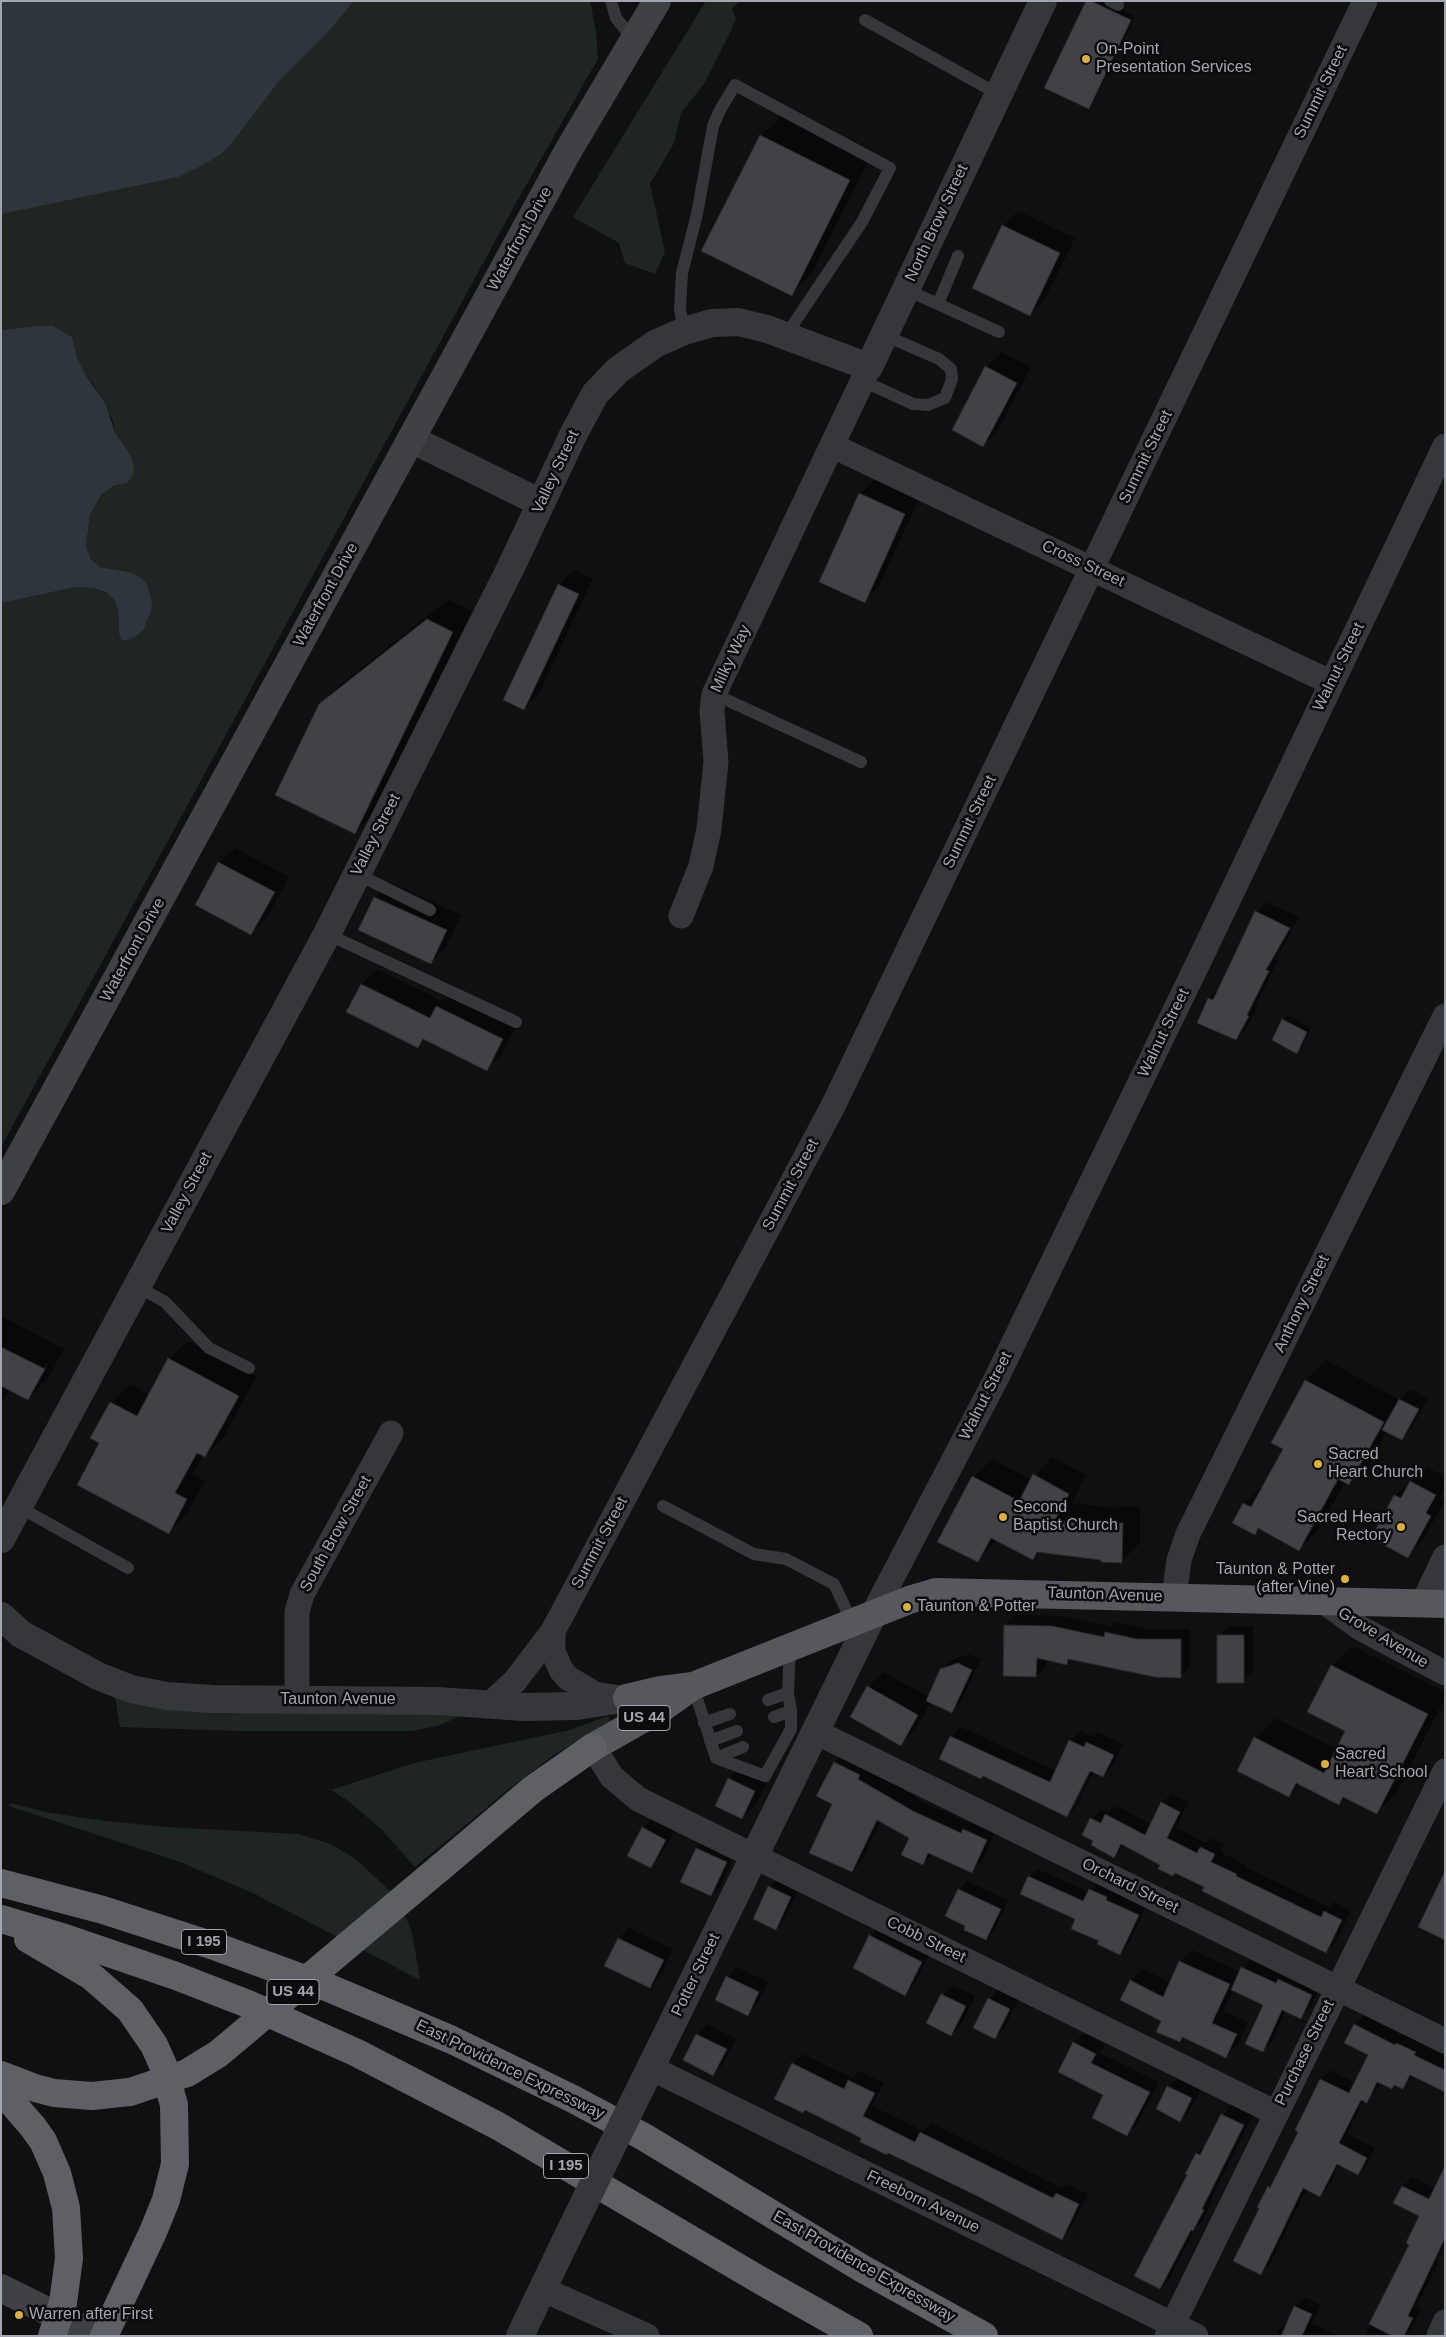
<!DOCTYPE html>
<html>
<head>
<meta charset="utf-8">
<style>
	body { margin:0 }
	#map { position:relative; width:1446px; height:2337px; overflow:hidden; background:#101011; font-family:Helvetica,sans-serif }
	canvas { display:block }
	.frame { position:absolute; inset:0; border:2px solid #a3a6b0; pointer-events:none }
</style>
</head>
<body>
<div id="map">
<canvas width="1446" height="2337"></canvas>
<div class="frame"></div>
</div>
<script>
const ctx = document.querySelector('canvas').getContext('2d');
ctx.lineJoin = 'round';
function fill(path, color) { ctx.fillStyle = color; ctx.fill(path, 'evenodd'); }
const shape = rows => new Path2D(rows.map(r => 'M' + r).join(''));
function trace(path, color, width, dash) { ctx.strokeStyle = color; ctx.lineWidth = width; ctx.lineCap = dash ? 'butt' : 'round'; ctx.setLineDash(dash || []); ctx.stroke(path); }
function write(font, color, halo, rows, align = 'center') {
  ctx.font = font + ' Helvetica,sans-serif'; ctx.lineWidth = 5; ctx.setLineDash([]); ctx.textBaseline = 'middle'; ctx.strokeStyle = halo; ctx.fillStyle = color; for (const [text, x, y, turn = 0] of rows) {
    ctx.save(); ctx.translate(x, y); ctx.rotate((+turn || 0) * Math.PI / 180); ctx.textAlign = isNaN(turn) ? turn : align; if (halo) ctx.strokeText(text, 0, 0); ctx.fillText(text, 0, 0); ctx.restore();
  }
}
const green = shape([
	[320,1,590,1,596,32,598,59,516,203,1,1147,1,603,76,587,92,588,107,593,114,600,118,611,118,623,135,637,147,622,152,602,129,572,100,567,91,559,86,547,90,515,101,495,113,486,127,483,112,419,94,385,85,374,77,358,72,337,53,326,1,330,1,164],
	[706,1,740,1,732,8,736,19,727,39,704,84,681,113,674,143,650,184,665,252,655,274,625,263,619,243,573,217],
	[115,1697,459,1712,461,1715,441,1725,412,1731,238,1731,120,1727],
	[608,1716,610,1721,554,1755,508,1790,415,1867,381,1829,347,1800,331,1790,414,1763,570,1730],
	[10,1803,50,1813,106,1821,166,1827,298,1834,331,1844,357,1860,392,1893,401,1906,412,1932,420,1980,253,1893,180,1862,9,1806]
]);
const water = shape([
	[1,1,354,1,328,32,279,81,231,144,221,154,203,165,178,177,1,214],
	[41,326,53,326,72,337,77,358,85,374,106,405,115,433,131,456,134,465,133,475,127,483,113,486,101,495,90,515,86,547,91,559,100,567,129,572,140,577,147,585,152,602,151,612,143,630,135,637,128,640,122,640,119,633,118,611,114,600,107,593,93,588,76,587,1,603,1,330]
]);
const shadow = shape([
	[1087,1,1105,1,1135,16,1093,103,1089,108],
	[781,116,869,160,811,274,791,294,761,136],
	[1018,211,1075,238,1045,299,1030,314,1003,226],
	[1001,352,1031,367,998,430,983,446,986,367],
	[875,479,919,499,879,586,864,601,860,494],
	[574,570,593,579,539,693,524,708,559,585],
	[448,600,472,611,375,812,355,832,320,705,341,684],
	[235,848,289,877,266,919,251,934,197,904,219,863],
	[390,882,461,915,446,947,431,962,360,929,375,897],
	[1266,902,1299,917,1275,960,1278,961,1256,1005,1258,1006,1246,1029,1236,1039,1199,1022,1209,998,1219,988,1256,912],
	[377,969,442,1001,452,992,517,1024,502,1054,487,1069,426,1039,418,1047,348,1012,362,984],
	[1288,1015,1311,1028,1301,1048,1297,1052,1283,1020],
	[1,1316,64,1349,48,1378,28,1399,10,1389,1,1405],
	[46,1363,48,1364,42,1376,39,1376],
	[188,1341,256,1377,224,1437,205,1456,203,1455,193,1474,205,1481,187,1514,168,1533,101,1443,111,1403,130,1384,150,1395,169,1359],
	[1326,1360,1400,1400,1410,1389,1428,1399,1411,1429,1402,1439,1387,1431,1369,1464,1349,1484,1345,1482,1319,1529,1299,1549,1260,1528,1254,1533,1234,1522,1244,1504,1265,1483,1284,1449,1272,1442,1306,1380],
	[1052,1457,1086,1475,1072,1503,1118,1508,1120,1506,1140,1506,1140,1543,1122,1561,1040,1551,1033,1559,997,1540,977,1561,974,1477,992,1459,1032,1480],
	[1427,1467,1445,1477,1445,1489,1440,1497,1445,1502,1422,1541,1407,1556,1395,1496],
	[1015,1615,1063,1616,1112,1627,1116,1622,1148,1629,1190,1629,1190,1666,1180,1676,1072,1658,1067,1664,1046,1659,1046,1666,1036,1676,1005,1625],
	[1228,1626,1253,1626,1253,1672,1243,1682,1218,1636],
	[1352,1646,1445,1692,1445,1698,1397,1792,1377,1813,1346,1797,1339,1804,1300,1784,1289,1796,1255,1738,1275,1718,1337,1749,1347,1730,1332,1666],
	[969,1654,981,1659,961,1702,951,1712,931,1702,916,1729,901,1744,868,1687,883,1672,929,1697,941,1670,952,1660],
	[961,1727,1056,1771,1070,1741,1080,1731,1093,1737,1097,1732,1123,1744,1113,1766,1103,1775,1094,1771,1077,1806,1067,1816,983,1775,951,1737],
	[1092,1765,1094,1766,1075,1806,1072,1806],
	[845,1752,923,1802,970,1823,974,1820,996,1830,982,1861,972,1871,932,1854,923,1863,911,1837,881,1820,862,1861,852,1871,834,1803,818,1795,835,1762],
	[744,1763,770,1776,757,1803,742,1818,717,1806,729,1778],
	[1171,1794,1189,1802,1176,1828,1206,1843,1211,1838,1224,1844,1220,1852,1246,1865,1245,1867,1329,1907,1334,1902,1351,1910,1335,1943,1326,1952,1124,1845,1114,1856,1094,1841,1091,1819,1101,1809,1108,1813,1116,1806,1151,1824,1162,1803],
	[653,1818,675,1830,660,1857,650,1867,643,1828],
	[707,1839,736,1852,721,1885,711,1895,697,1849],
	[1037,1869,1089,1892,1098,1881,1146,1907,1128,1945,1120,1953,1100,1941,1029,1877],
	[779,1877,800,1887,785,1918,775,1928,769,1887],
	[967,1881,1008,1900,994,1931,986,1939,967,1925,959,1890],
	[880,1926,931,1952,914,1984,904,1994,870,1936],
	[629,1928,673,1949,660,1977,650,1987,606,1966,619,1938],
	[1192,1950,1241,1972,1252,1958,1321,1985,1311,2007,1301,2017,1286,2011,1272,2041,1263,2051,1265,2004,1233,1990,1223,2011,1248,2022,1238,2044,1226,2056,1184,2037,1180,2041,1131,1981,1143,1969,1171,1983,1180,1962],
	[737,1967,768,1982,757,2004,748,2014,728,1977],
	[952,1985,975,1996,961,2025,951,2034,942,1995],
	[999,1989,1019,1999,1005,2027,995,2037,989,1999],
	[1364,2015,1405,2036,1406,2035,1424,2043,1423,2045,1445,2056,1445,2091,1414,2075,1403,2088,1395,2084,1381,2082,1376,2092,1366,2101,1364,2100,1347,2134,1375,2148,1367,2164,1357,2174,1340,2164,1329,2186,1320,2195,1307,2189,1270,2264,1261,2273,1261,2208,1269,2187,1275,2181,1300,2131,1321,2080,1330,2070,1356,2083,1370,2055,1355,2025],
	[707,2024,736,2039,723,2064,713,2074,685,2060,698,2034],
	[1084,2033,1105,2044,1100,2053,1159,2082,1137,2124,1127,2134,1074,2043],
	[803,2054,852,2078,859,2071,884,2083,872,2106,923,2131,931,2123,1062,2188,1066,2184,1088,2194,1071,2228,1061,2238,861,2141,863,2138,793,2064],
	[1178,2077,1201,2088,1190,2110,1180,2120,1168,2087],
	[1232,2105,1253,2115,1211,2199,1213,2200,1203,2220,1196,2227,1170,2278,1160,2288,1189,2174,1187,2173,1197,2153,1206,2143,1222,2115],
	[1445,2169,1445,2244,1436,2261,1439,2262,1417,2306,1421,2309,1411,2330,1405,2336,1365,2336,1411,2244,1421,2215,1395,2202,1403,2186,1412,2177,1435,2188],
	[1305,2297,1321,2305,1312,2323,1339,2336,1276,2336,1278,2331,1288,2322,1295,2306]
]);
const building = shape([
	[1086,1,1091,1,1131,20,1089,109,1044,88,1086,1],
	[760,135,850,180,792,296,701,251,760,135],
	[1002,225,1060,253,1030,316,972,288,1002,225],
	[985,366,1017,383,983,447,952,430,985,366],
	[859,493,905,514,865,603,819,582,859,493],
	[558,584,579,594,524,710,503,700,558,584],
	[427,619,453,632,355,834,275,795,319,704,427,619],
	[218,862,275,892,251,935,195,905,218,862],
	[374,897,447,930,431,964,358,930,374,897],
	[1255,911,1290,928,1266,970,1269,971,1247,1015,1249,1016,1236,1040,1197,1023,1208,998,1213,1000,1255,911],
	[361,984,430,1018,436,1006,503,1039,487,1071,423,1039,418,1048,346,1012,361,984],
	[1282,1019,1307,1032,1297,1054,1272,1040,1282,1019],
	[1,1347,45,1369,28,1400,1,1386,1,1347],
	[168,1358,239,1396,205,1457,197,1453,175,1493,187,1499,169,1534,77,1485,99,1443,90,1438,110,1402,137,1416,168,1358],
	[1305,1380,1384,1422,1349,1485,1338,1479,1299,1551,1258,1528,1255,1535,1232,1523,1243,1503,1251,1507,1283,1449,1271,1443,1305,1380],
	[1399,1399,1419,1409,1402,1440,1382,1430,1399,1399],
	[1033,1474,1069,1494,1055,1520,1101,1526,1101,1523,1123,1523,1122,1563,1101,1562,1101,1560,1037,1552,1033,1560,991,1538,978,1562,937,1542,972,1476,1019,1501,1033,1474],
	[1410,1481,1436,1495,1426,1513,1431,1516,1408,1558,1371,1538,1394,1495,1401,1498,1410,1481],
	[1004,1625,1052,1626,1104,1637,1105,1632,1137,1639,1181,1639,1181,1678,1155,1677,1068,1659,1067,1665,1037,1658,1036,1677,1003,1676,1004,1625],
	[1217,1635,1244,1635,1244,1683,1217,1683,1217,1635],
	[958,1663,972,1670,952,1713,926,1701,940,1669,958,1663],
	[1331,1665,1428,1714,1377,1814,1343,1797,1339,1805,1296,1783,1289,1797,1237,1771,1254,1737,1324,1773,1345,1731,1307,1712,1331,1665],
	[867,1686,918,1715,901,1746,850,1717,867,1686],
	[950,1736,1050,1782,1069,1740,1084,1747,1086,1742,1114,1755,1103,1777,1090,1771,1067,1817,983,1776,981,1779,939,1759,950,1736],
	[834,1762,860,1775,858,1779,913,1811,961,1833,963,1829,987,1840,972,1873,928,1853,923,1865,901,1855,909,1838,877,1820,852,1872,809,1853,832,1804,816,1796,834,1762],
	[728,1778,755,1791,742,1819,715,1806,728,1778],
	[1161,1802,1180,1812,1167,1838,1197,1853,1200,1847,1215,1854,1211,1862,1237,1874,1236,1876,1321,1917,1324,1911,1342,1920,1326,1953,1202,1891,1204,1887,1175,1873,1173,1876,1158,1869,1160,1865,1121,1844,1114,1858,1091,1845,1093,1841,1082,1835,1090,1818,1101,1823,1105,1814,1145,1835,1161,1802],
	[642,1827,666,1840,651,1868,627,1856,642,1827],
	[696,1848,727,1862,711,1896,680,1882,696,1848],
	[1445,1871,1445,1940,1418,1927,1445,1871],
	[1028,1876,1083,1901,1089,1889,1107,1897,1106,1900,1139,1915,1120,1955,1097,1944,1099,1941,1071,1929,1075,1919,1020,1894,1028,1876],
	[768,1886,791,1897,776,1930,753,1919,768,1886],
	[958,1889,1001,1909,986,1940,964,1930,965,1926,945,1916,958,1889],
	[869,1935,922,1962,905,1996,853,1968,869,1935],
	[618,1938,664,1960,650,1988,604,1966,618,1938],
	[1179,1961,1230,1984,1212,2023,1237,2034,1226,2058,1182,2037,1180,2042,1156,2032,1161,2021,1120,2000,1130,1980,1163,1997,1179,1961],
	[1241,1967,1276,1983,1278,1979,1312,1995,1301,2019,1282,2010,1263,2052,1245,2044,1263,2005,1231,1990,1241,1967],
	[726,1976,759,1992,748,2016,715,2000,726,1976],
	[941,1994,966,2006,951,2036,926,2023,941,1994],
	[988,1998,1010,2009,995,2039,973,2028,988,1998],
	[1354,2024,1395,2045,1396,2043,1416,2052,1414,2055,1445,2070,1445,2092,1410,2075,1403,2089,1394,2085,1392,2089,1377,2082,1367,2103,1361,2100,1339,2143,1367,2158,1358,2175,1337,2164,1320,2197,1303,2188,1261,2275,1233,2261,1259,2209,1257,2207,1268,2186,1270,2188,1298,2132,1295,2130,1320,2079,1349,2093,1368,2055,1344,2043,1354,2024],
	[696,2034,727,2049,713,2076,683,2060,696,2034],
	[1073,2042,1096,2054,1091,2063,1150,2092,1127,2136,1092,2118,1103,2095,1058,2072,1073,2042],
	[792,2063,844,2089,848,2080,875,2093,863,2116,915,2142,920,2132,1053,2198,1056,2193,1079,2204,1062,2240,975,2195,888,2153,887,2155,860,2142,861,2138,805,2110,803,2113,774,2099,792,2063],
	[1167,2086,1192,2098,1180,2122,1156,2109,1167,2086],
	[1221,2114,1244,2125,1202,2209,1204,2210,1193,2231,1191,2230,1160,2289,1134,2276,1187,2175,1185,2174,1196,2153,1200,2155,1221,2114],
	[1445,2166,1445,2238,1408,2316,1413,2318,1404,2336,1392,2336,1369,2324,1409,2245,1406,2243,1419,2216,1393,2203,1402,2186,1429,2199,1445,2166],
	[1294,2306,1312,2314,1302,2336,1281,2336,1294,2306]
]);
const service = shape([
	[611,1,616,18,633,39],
	[1110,1,1118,5],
	[865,20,998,94],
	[905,289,999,332],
	[938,304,958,256],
	[684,331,680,309,682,273,697,214,713,126,720,110,735,85,890,168,862,222,786,335],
	[863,381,913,404,928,405,945,398,952,379,951,369,939,359,884,335],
	[714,694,861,762],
	[357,874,430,910],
	[327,934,516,1022],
	[137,1286,165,1302,209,1348,249,1368],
	[663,1506,754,1554,786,1559,834,1584,852,1622],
	[19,1507,128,1568],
	[693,1686,716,1758,765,1776,791,1729,791,1711,788,1693,790,1647],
	[768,1700,788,1693],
	[774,1717,791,1711],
	[704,1723,730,1714],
	[710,1741,737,1731],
	[716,1758,743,1747]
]);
const minor = shape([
	[833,446,1332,683],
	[681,916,701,866,709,829,716,762,712,711,714,694,869,367],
	[1174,1597,1179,1560,1188,1534,1445,1016],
	[1323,1601,1360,1628,1445,1673],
	[1423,1603,1445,1557],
	[873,1614,996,1379,1201,957,1445,446],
	[553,1631,553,1651,561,1670,568,1678,595,1694,620,1698],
	[297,1700,297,1612,302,1594,391,1433],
	[489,1705,515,1681,553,1631,833,1106,1365,1],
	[816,1732,1445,2041],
	[593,1747,612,1777,638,1799,1276,2113],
	[651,2068,1196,2336],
	[542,2289,647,2336],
	[1167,2336,1445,1771],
	[1439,2336,1445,2322]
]);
const tertiary = shape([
	[411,439,541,503],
	[1,1539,327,934,511,567,574,433,595,394,618,370,655,344,684,331,712,323,738,322,767,329,869,367,1043,1],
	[1,1616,21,1634,98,1676,131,1689,167,1696,212,1699,437,1701,524,1707,577,1706,627,1698],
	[641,2087,873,1614],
	[520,2336,565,2242]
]);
const secondary = shape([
	[1,1191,568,151,657,1],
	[1,2288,98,2336]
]);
const trunk = shape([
	[627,1698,661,1690,693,1686,909,1600,936,1592,1445,1604],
	[593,1747,662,1708,690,1688]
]);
const motorway = shape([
	[441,1867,533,1789,593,1747],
	[1,1883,103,1910,217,1947,329,1988,452,2040,573,2099,644,2137,863,2269,984,2336],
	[1,1919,65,1938,176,1976,248,2004,357,2053,498,2126,758,2279,859,2336],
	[28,1939,91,1976,130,2010,154,2045,163,2065,174,2105,175,2164,166,2200,153,2232,104,2336],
	[1,2075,35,2088,54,2093,92,2096,130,2092],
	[1,2090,33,2127,43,2141,57,2173,66,2208,69,2258]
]);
const tertiaryBridge = shape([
	[565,2242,641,2087]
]);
const motorwayBridge = shape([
	[130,2092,187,2073,218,2054,441,1867],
	[52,2336,63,2303,69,2258]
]);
const markers = [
	[1086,59,5,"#d9b040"],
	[1318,1464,5,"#d9b040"],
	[1003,1517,5,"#d9b040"],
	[1401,1527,5,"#d9b040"],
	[1345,1579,5,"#d9b040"],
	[907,1607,5,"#d9b040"],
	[1325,1764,5,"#d9b040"],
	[19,2315,5,"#d9b040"]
];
const shields = [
	[644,1718,52],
	[204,1942,45],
	[293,1992,52],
	[566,2166,45]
];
const shieldNames = [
	["US 44",644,1718],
	["I 195",204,1942],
	["US 44",293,1992],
	["I 195",566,2166]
];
const poiNames = [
	["On-Point",1096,50],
	["Presentation Services",1096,68],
	["Sacred",1328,1455],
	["Heart Church",1328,1473],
	["Second",1013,1508],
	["Baptist Church",1013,1526],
	["Sacred Heart",1391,1518,"right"],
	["Rectory",1391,1536,"right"],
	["Taunton & Potter",1335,1570,"right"],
	["(after Vine)",1335,1588,"right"],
	["Taunton & Potter",917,1607],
	["Sacred",1335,1755],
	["Heart School",1335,1773],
	["Warren after First",29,2315]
];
const streetNames = [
	["Summit Street",1321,92,-64],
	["North Brow Street",937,223,-65],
	["Waterfront Drive",520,239,-61],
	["Summit Street",1146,457,-64],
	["Valley Street",556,472,-65],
	["Cross Street",1083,564,25],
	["Waterfront Drive",326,595,-61],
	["Milky Way",731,659,-65],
	["Walnut Street",1339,667,-64],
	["Summit Street",970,822,-64],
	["Valley Street",376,835,-63],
	["Waterfront Drive",133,950,-61],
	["Walnut Street",1164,1033,-64],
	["Summit Street",791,1185,-62],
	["Valley Street",187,1193,-62],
	["Anthony Street",1302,1304,-64],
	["Walnut Street",986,1396,-63],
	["South Brow Street",336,1534,-61],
	["Summit Street",600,1543,-62],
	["Taunton Avenue",1105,1595,2],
	["Grove Avenue",1383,1638,31],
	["Taunton Avenue",338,1700],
	["Orchard Street",1130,1886,26],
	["Cobb Street",926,1940,26],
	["Potter Street",696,1975,-64],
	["Purchase Street",1305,2053,-64],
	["East Providence Expressway",510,2070,26],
	["Freeborn Avenue",923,2202,26],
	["East Providence Expressway",864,2267,30]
];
fill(green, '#1f2520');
fill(water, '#2f353c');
fill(shadow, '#0007');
fill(building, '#424246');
trace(building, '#2a2a2d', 1);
trace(service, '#36373a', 12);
trace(minor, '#36373a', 25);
trace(tertiary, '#36373a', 28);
trace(secondary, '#404145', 28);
trace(trunk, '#56585d', 28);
trace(motorway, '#5e6066', 28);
trace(tertiaryBridge, '#36373a', 28);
trace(motorwayBridge, '#5e6066', 28);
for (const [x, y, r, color] of markers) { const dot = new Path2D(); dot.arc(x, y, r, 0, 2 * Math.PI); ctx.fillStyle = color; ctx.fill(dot); trace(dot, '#0b0b0c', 2); }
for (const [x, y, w] of shields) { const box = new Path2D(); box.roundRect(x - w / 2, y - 12.5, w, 25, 4); ctx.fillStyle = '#0b0b0c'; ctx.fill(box); trace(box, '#a3a6b0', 1); }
write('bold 15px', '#a3a6b0', null, shieldNames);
write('16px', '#a3a6b0', '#0b0b0c', poiNames, 'left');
write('16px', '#a3a6b0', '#0b0b0c', streetNames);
</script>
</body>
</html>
